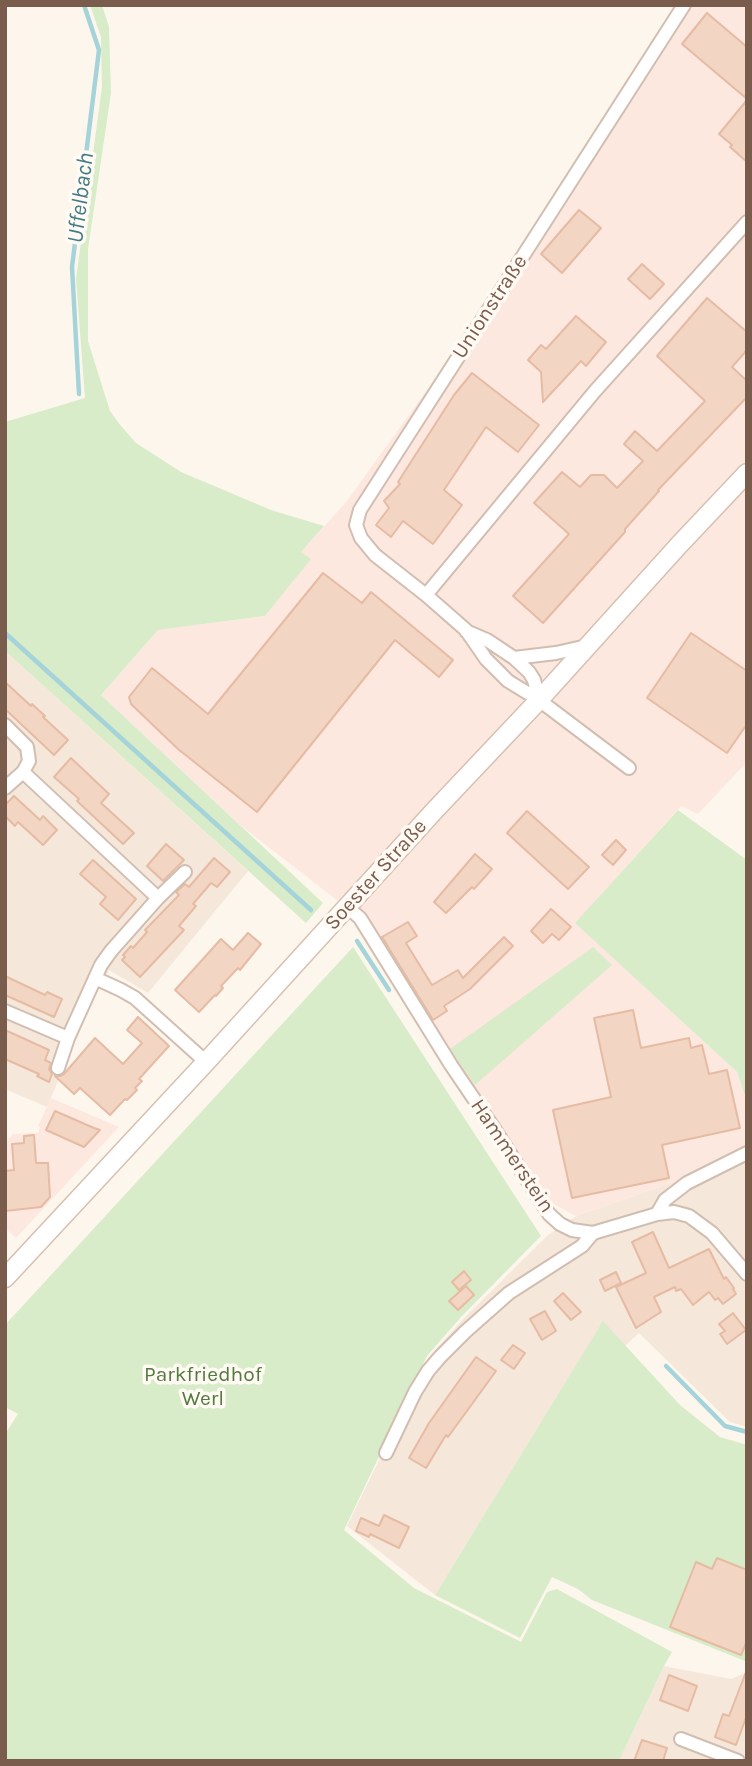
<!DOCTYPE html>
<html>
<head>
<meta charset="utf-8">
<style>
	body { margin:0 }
	#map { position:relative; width:752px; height:1766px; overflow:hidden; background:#fdf6ec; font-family:Karla,sans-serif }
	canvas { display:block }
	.frame { position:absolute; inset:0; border:7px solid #7a5c4d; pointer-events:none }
</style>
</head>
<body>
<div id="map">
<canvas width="752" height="1766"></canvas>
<div class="frame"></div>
</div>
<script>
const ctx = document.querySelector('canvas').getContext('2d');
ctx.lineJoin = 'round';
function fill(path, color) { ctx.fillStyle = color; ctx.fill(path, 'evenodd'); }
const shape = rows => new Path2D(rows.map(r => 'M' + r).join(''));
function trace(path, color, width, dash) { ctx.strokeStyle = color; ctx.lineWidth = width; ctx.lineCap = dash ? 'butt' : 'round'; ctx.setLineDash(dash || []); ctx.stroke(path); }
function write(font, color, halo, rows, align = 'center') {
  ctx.font = font + ' Karla,sans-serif'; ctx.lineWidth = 7; ctx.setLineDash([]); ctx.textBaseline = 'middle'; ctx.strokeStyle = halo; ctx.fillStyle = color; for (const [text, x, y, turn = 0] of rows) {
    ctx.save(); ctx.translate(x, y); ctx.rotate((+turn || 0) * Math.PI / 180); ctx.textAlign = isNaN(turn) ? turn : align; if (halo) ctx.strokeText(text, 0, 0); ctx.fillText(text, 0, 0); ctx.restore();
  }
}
const residential = shape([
	[5,651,248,871,148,993,109,970,97,990,47,1107,5,1089],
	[747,1145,747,1427,730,1422,639,1333,625,1346,603,1322,435,1595,347,1526,429,1357,464,1318,547,1236,576,1216,676,1181],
	[664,1666,731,1679,747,1672,747,1761,619,1761]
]);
const commercial = shape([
	[688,5,747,5,747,762,698,814,681,806,576,923,737,1072,747,1102,747,1145,676,1181,576,1216,548,1201,360,918,240,825,101,695,158,630,265,616,310,559,301,552,347,501,548,222],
	[51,1098,119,1127,16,1238,5,1228,5,1143,13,1134,38,1133,40,1127,38,1126]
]);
const green = shape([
	[90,5,102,5,109,27,111,93,88,249,88,341,110,411,121,426,136,443,181,472,271,510,324,526,301,552,311,559,265,616,158,630,101,695,323,903,306,923,5,651,5,422,85,398,76,279,102,87,101,37],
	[678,810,747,860,747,1102,737,1072,575,923],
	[353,947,541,1236,461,1317,427,1356,344,1530,414,1588,521,1642,547,1592,557,1589,672,1652,664,1666,619,1761,5,1761,5,1434,18,1414,5,1407,5,1325],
	[593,947,612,965,475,1085,450,1049],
	[603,1321,680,1405,720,1437,747,1445,747,1657,745,1661,592,1600,578,1589,552,1577,520,1638,435,1595]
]);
const stream = shape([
	[79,394,72,267,99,50,84,5],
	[5,633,311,910],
	[357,941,389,990],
	[666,1366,725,1426,747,1432]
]);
const building = shape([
	[707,13,747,47,747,99,682,44,707,13],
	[747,100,747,162,730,147,732,145,719,134,747,100],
	[579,210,601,228,562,273,541,254,579,210],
	[642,264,664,284,650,299,628,279,642,264],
	[707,298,747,332,747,350,732,367,747,381,747,397,658,490,659,491,625,529,625,532,543,623,513,596,569,534,534,503,562,472,580,487,591,475,604,475,617,488,643,461,624,444,635,431,657,451,705,401,657,356,707,298],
	[576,316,606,342,586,366,581,361,543,402,541,372,528,360,541,345,546,349,576,316],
	[472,373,539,425,518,452,486,427,444,490,462,505,433,544,403,521,391,537,376,525,389,508,384,501,400,484,398,482,454,395,472,373],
	[323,573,362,603,371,592,453,660,439,677,395,640,257,812,178,749,131,704,129,697,152,668,208,714,323,573],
	[691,633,747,671,747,724,727,753,647,698,691,633],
	[5,682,31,706,32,704,45,716,43,717,68,740,54,755,5,709,5,682],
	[71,758,109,794,101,803,134,833,123,844,77,801,79,799,54,777,71,758],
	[14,796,40,820,43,816,57,830,43,845,18,822,15,826,5,816,5,805,14,796],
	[527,811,589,867,568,889,507,833,527,811],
	[616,840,626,850,613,865,602,855,616,840],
	[166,844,184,860,163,881,147,866,166,844],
	[475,854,492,869,474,889,472,887,446,913,434,902,475,854],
	[214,858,230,872,217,887,211,883,193,904,196,906,179,926,184,930,140,977,122,960,125,957,123,955,131,946,133,948,147,932,145,930,179,895,176,892,185,884,189,887,214,858],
	[93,860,136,899,118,920,100,904,106,897,80,874,93,860],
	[551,909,571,927,559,940,552,934,543,943,531,931,551,909],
	[408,922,417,936,406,943,432,985,458,970,463,978,504,937,513,946,470,989,444,1006,447,1011,433,1020,382,937,408,922],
	[248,933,261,944,240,970,238,968,221,986,223,988,216,996,215,995,199,1012,175,990,221,939,233,950,248,933],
	[5,976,45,995,47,992,62,999,54,1017,5,995,5,976],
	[633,1010,641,1048,689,1038,691,1048,702,1045,709,1074,727,1070,740,1128,662,1145,669,1178,572,1198,553,1110,611,1097,594,1018,633,1010],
	[138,1017,169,1046,139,1079,142,1081,135,1088,137,1090,127,1100,125,1099,110,1115,80,1088,74,1094,55,1076,60,1076,64,1074,95,1038,123,1064,142,1043,127,1030,138,1017],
	[5,1030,49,1050,45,1060,51,1063,49,1069,52,1074,49,1082,37,1076,39,1074,5,1059,5,1030],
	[55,1111,94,1128,100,1130,84,1147,46,1130,55,1111],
	[34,1135,36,1163,48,1163,50,1197,41,1207,5,1211,5,1171,14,1170,12,1144,24,1143,24,1136,34,1135],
	[653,1232,669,1268,709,1249,724,1279,726,1277,734,1288,733,1289,736,1294,723,1304,718,1298,715,1300,709,1292,693,1305,681,1289,676,1291,675,1287,654,1297,661,1312,636,1328,616,1287,646,1273,632,1242,653,1232],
	[464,1271,471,1280,459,1290,452,1282,464,1271],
	[616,1272,621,1283,605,1291,600,1280,616,1272],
	[466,1286,474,1295,458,1310,449,1301,466,1286],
	[563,1293,581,1312,571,1320,554,1301,563,1293],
	[545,1311,556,1331,542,1340,530,1319,545,1311],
	[733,1313,746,1330,727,1344,720,1334,725,1331,719,1324,733,1313],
	[513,1345,525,1353,514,1369,501,1360,513,1345],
	[476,1357,496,1371,448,1437,446,1435,426,1468,409,1458,429,1423,476,1357],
	[384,1515,409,1527,399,1548,370,1534,369,1537,356,1531,361,1518,379,1526,384,1515],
	[717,1558,747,1570,747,1641,741,1655,670,1627,696,1562,712,1569,717,1558],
	[746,1672,747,1715,736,1745,715,1737,723,1714,729,1716,746,1672],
	[669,1675,697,1686,688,1711,660,1700,669,1675],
	[642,1740,667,1748,663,1761,634,1761,642,1740]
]);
const street = shape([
	[426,595,595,391,747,222],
	[466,631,487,640,514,658,556,653,587,646],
	[514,658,529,672,534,680,539,700],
	[5,725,27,747,29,761,23,772,5,788],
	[629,768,539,700,508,681,486,659,466,630,426,595,375,555,361,538,356,525,360,510,684,5],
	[23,772,158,898],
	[347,907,360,918,451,1065,495,1130,549,1214,560,1224,572,1230,593,1233,657,1214,674,1212,689,1216,712,1233,747,1274],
	[95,978,121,990,135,998,206,1062],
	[5,1011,68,1038],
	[58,1068,68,1038,101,965,111,951,158,898,185,872],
	[657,1214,665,1200,687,1183,747,1153],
	[386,1453,415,1392,428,1371,440,1357,465,1332,509,1293,582,1246,593,1233],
	[681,1739,738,1761]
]);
const secondary = shape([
	[5,1278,206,1062,435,810,539,700,679,545,747,473]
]);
const streetNames = [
	["Unionstraße",490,307,-57],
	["Soester Straße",376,875,-48],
	["Hammerstein",512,1156,56]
];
const parkNames = [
	["Parkfriedhof",203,1375],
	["Werl",203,1399]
];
const waterNames = [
	["Uffelbach",81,198,-83]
];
fill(residential, '#f5e8da');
fill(commercial, '#fde8e0');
fill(green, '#d8ecc9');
trace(stream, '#a5d3da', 4.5);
fill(building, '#f3d5c3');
trace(building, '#e6bba3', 2);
trace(street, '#d1beb0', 16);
trace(secondary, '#d6c0b0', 21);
trace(street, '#fff', 12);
trace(secondary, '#fff', 18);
write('21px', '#7a5c4d', '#fffaf3', streetNames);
write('21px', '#537a41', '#fffaf3', parkNames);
write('italic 23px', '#437c86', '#fffaf3', waterNames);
</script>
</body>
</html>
